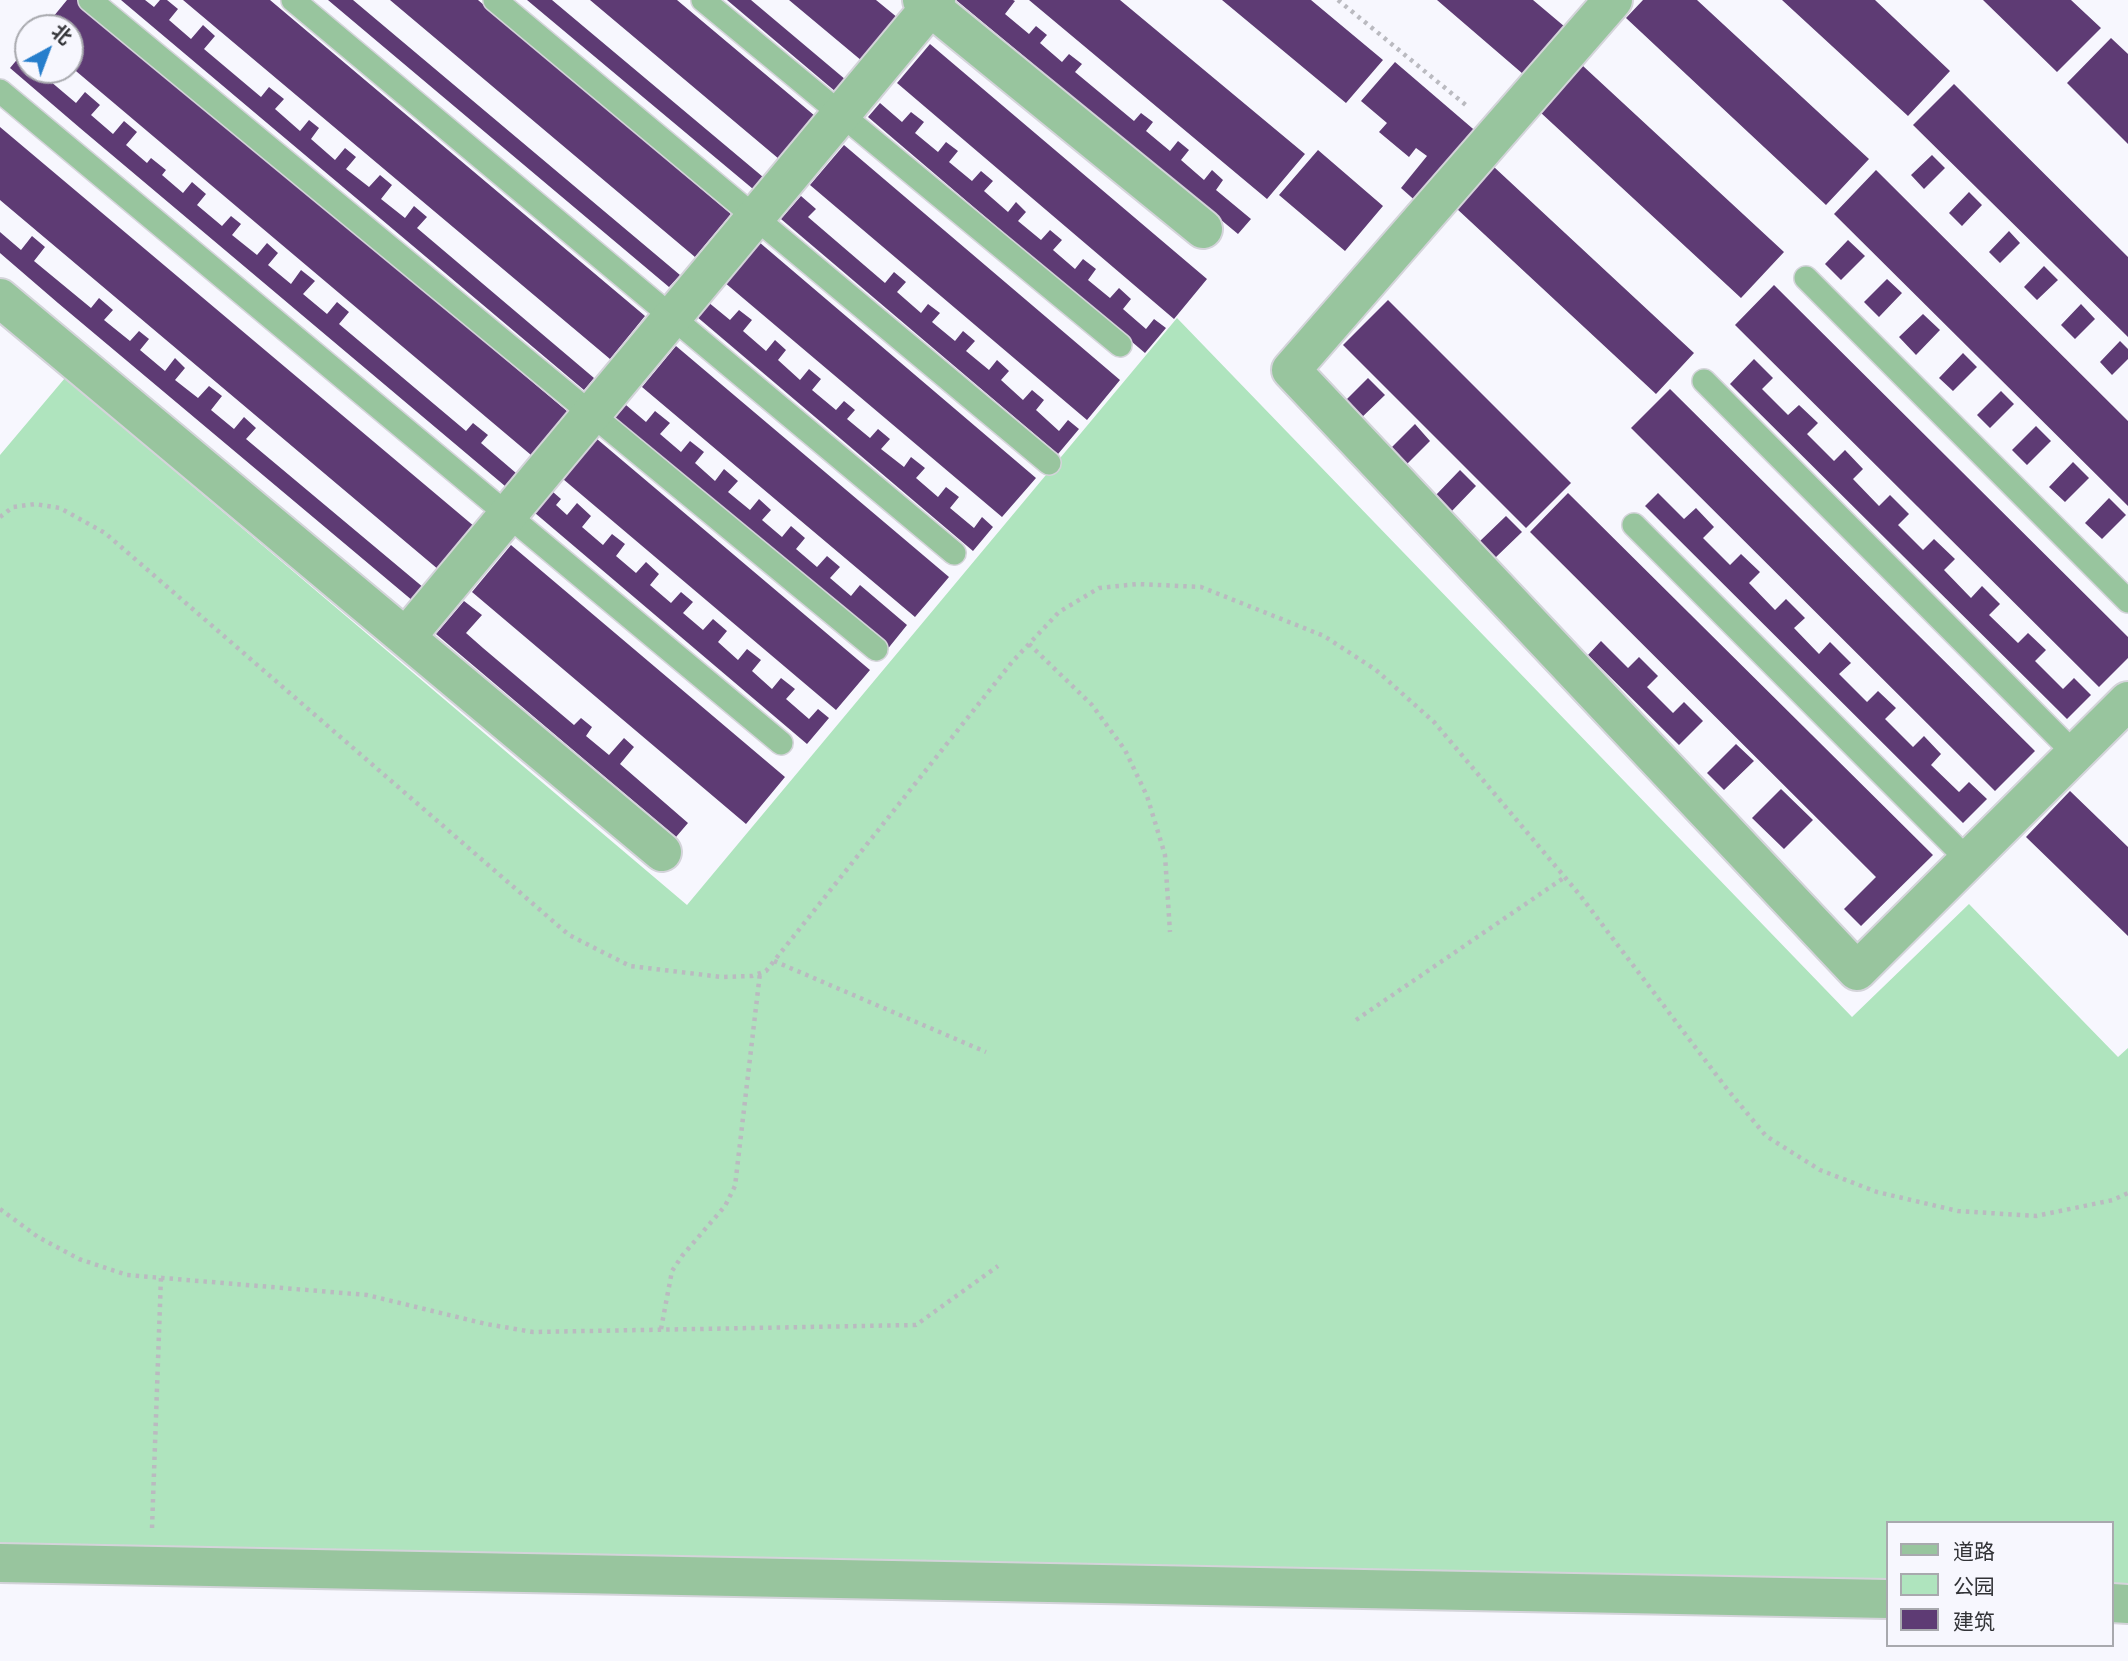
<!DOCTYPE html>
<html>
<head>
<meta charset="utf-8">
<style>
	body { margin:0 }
	#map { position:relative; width:2128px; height:1661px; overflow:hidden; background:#f7f7fe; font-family:Montserrat,"Noto Sans SC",sans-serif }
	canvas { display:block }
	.legend { position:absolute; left:1886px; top:1521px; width:228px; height:126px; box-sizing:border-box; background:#f7f7fe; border:2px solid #a8a9ae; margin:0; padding:9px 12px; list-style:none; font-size:21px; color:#323337 }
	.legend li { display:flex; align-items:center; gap:14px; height:35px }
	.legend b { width:35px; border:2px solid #a8a9ae }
	.north { position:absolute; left:14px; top:14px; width:70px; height:70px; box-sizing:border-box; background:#f7f7fe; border:2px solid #a8a9ae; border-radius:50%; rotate:41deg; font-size:19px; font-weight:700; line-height:28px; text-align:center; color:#323337 }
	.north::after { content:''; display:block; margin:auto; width:24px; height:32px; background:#267ecc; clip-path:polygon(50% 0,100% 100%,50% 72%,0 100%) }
</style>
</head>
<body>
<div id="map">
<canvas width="2128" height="1661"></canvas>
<ul class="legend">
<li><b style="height:9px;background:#98c59e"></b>道路</li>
<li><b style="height:19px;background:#afe4be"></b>公园</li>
<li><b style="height:19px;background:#5e3b74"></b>建筑</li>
</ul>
<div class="north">北</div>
</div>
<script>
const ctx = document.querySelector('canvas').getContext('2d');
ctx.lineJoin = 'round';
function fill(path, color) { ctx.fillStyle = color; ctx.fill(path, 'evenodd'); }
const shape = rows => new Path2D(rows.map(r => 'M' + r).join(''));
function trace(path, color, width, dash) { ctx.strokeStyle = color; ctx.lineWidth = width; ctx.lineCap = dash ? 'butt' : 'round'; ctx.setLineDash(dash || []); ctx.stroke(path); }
const green = shape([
	[1177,318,1852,1017,1969,904,2118,1057,2128,1048,2128,1586,2112,1586,2112,1523,1888,1523,1888,1581,0,1544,0,455,65,378,687,905]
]);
const building = shape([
	[67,0,79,0,568,412,531,455,70,66,70,28,44,28],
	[121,0,145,0,154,7,160,0,167,0,178,9,169,20,191,39,203,25,215,36,204,49,261,97,269,87,284,99,275,109,300,131,309,120,319,128,311,139,335,160,345,148,356,157,346,169,369,187,380,175,392,185,381,199,405,218,414,206,427,217,417,228,594,378,584,390],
	[183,0,270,0,645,316,610,359],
	[328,0,353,0,680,275,669,287],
	[390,0,478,0,731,214,695,257],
	[527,0,552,0,763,177,753,189],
	[590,0,677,0,815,116,779,159],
	[727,0,751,0,846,80,836,92],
	[789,0,876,0,898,18,862,61],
	[956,0,1013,0,1015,1,1005,14,1029,34,1036,26,1047,35,1040,43,1062,62,1069,54,1082,64,1075,72,1134,121,1141,113,1153,122,1146,131,1170,151,1178,141,1189,150,1181,160,1204,180,1212,170,1223,180,1216,190,1251,219,1238,234],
	[1029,0,1120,0,1305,154,1267,199],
	[1222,0,1311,0,1383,60,1346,103],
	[1437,0,1533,0,1571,32,1530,80],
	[1643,0,1697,0,1869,159,1826,205,1626,18],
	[1782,0,1875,0,1950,71,1908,116],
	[1983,0,2071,0,2101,28,2057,72],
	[2111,38,2128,54,2128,144,2067,83],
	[930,44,1207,279,1174,319,897,83],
	[20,56,28,62,28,70,37,70,76,103,85,92,100,105,91,115,113,134,124,121,137,132,126,145,147,163,151,158,166,170,162,175,183,193,192,182,206,194,197,205,222,226,231,216,241,224,232,235,257,255,267,243,278,253,268,265,291,284,301,270,315,281,303,294,327,314,337,302,349,312,339,324,466,431,473,423,488,435,481,443,516,473,505,486,80,128,10,68],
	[1395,62,1479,134,1419,204,1401,188,1427,156,1416,148,1409,157,1379,132,1387,123,1361,101],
	[1583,66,1784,252,1741,298,1540,112],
	[1954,84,2128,257,2128,337,1913,125],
	[880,103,902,122,911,112,924,122,915,133,938,152,946,142,958,151,949,162,972,181,981,171,993,181,984,191,1008,212,1016,202,1026,212,1018,221,1041,240,1050,230,1062,240,1053,250,1075,269,1083,259,1096,269,1088,280,1110,298,1119,288,1131,299,1123,309,1146,329,1154,319,1166,328,1145,353,868,117],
	[0,127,475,527,439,570,0,200],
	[844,145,1120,380,1087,420,810,185],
	[1318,150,1383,206,1345,251,1279,195],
	[1932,155,1945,168,1924,189,1911,175],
	[1494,167,1694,353,1656,394,1456,208],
	[1876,170,2128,421,2128,506,1834,214],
	[1969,192,1982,205,1962,226,1949,213],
	[801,196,816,209,808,217,885,283,894,272,906,282,897,292,921,313,928,304,940,313,932,322,955,341,963,331,975,341,966,351,989,370,997,360,1009,371,1001,380,1023,400,1032,390,1044,400,1036,410,1059,431,1068,420,1079,429,1058,454,781,219],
	[2009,231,2020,243,2000,263,1989,252],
	[0,232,21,250,32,236,45,247,34,261,91,308,99,298,113,310,104,320,130,341,139,331,149,339,140,350,165,371,175,358,185,368,175,380,198,398,209,386,222,396,211,410,234,429,244,417,256,428,246,439,424,588,413,601,58,303,0,253],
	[1848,240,1865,256,1841,280,1825,264],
	[759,242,1036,478,1002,517,724,282],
	[2044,266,2058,280,2037,300,2024,287],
	[1887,279,1902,293,1879,317,1864,302],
	[1774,285,2128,637,2128,658,2099,687,1735,325],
	[1388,300,1571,483,1526,528,1343,345],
	[708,302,730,320,739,310,752,320,743,331,766,351,775,340,786,350,778,360,800,380,809,369,821,379,812,390,836,410,844,401,855,410,847,419,870,438,878,429,890,439,881,449,904,467,911,457,925,468,916,478,938,497,946,487,959,497,950,508,974,528,982,517,993,527,973,551,696,316],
	[2081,304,2095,319,2075,339,2061,325],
	[1923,314,1940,330,1916,355,1899,337],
	[2120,341,2128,349,2128,359,2112,375,2100,362],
	[676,346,949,577,915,617,642,387],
	[1963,353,1977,367,1953,391,1939,378],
	[1754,359,1773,378,1762,389,1788,415,1799,405,1818,423,1807,434,1834,461,1845,450,1863,469,1853,479,1879,506,1890,495,1909,514,1898,525,1923,550,1934,539,1955,559,1944,570,1971,598,1982,586,2000,604,1989,615,2018,643,2028,633,2046,650,2035,661,2063,689,2074,678,2091,695,2067,719,1730,384],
	[1368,378,1385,395,1358,421,1341,405],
	[1670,389,2035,751,1995,791,1631,428],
	[2001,391,2014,404,1990,428,1977,415],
	[626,405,646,422,655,411,670,423,660,434,681,452,690,441,704,452,695,463,715,481,724,469,738,481,728,492,750,510,759,499,771,510,762,520,782,537,791,526,805,538,796,549,817,567,827,556,840,567,830,578,851,596,860,585,907,625,886,651,613,420],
	[1415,424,1430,441,1404,467,1388,451],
	[2036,426,2051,441,2027,465,2012,450],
	[597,439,870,670,836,710,563,479],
	[2073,462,2089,478,2065,502,2049,487],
	[1460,470,1476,486,1450,513,1434,497],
	[553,492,561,499,556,505,567,515,577,503,591,516,582,527,603,545,612,534,625,544,616,556,636,573,646,562,659,574,650,585,671,603,681,592,693,602,683,613,703,630,713,619,727,631,718,642,738,660,747,649,761,660,752,671,772,689,781,678,795,689,786,699,809,719,818,709,829,718,807,744,535,513],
	[1568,493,1933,855,1861,926,1844,909,1876,877,1530,532],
	[1658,493,1684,519,1696,508,1714,527,1703,538,1730,565,1741,554,1760,572,1749,583,1775,610,1786,599,1805,618,1794,628,1819,654,1830,642,1851,663,1839,674,1867,702,1878,691,1896,708,1885,719,1913,747,1924,736,1941,754,1931,765,1959,792,1969,782,1987,799,1963,823,1645,506],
	[2109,498,2126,515,2102,539,2085,523],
	[1506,516,1522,532,1495,558,1479,542],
	[511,545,785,777,746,824,472,592],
	[464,601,482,615,466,633,483,648,574,725,581,718,592,727,586,736,609,755,624,738,634,747,620,764,688,823,676,837,436,634],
	[1601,641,1628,668,1639,657,1658,676,1647,687,1673,713,1684,702,1703,721,1679,745,1588,655],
	[1736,744,1754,761,1724,790,1707,773],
	[1781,789,1813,820,1784,849,1752,818],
	[2070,791,2128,847,2128,936,2026,837]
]);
const path = shape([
	[1338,0,1467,106],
	[0,517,13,507,35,504,60,508,105,533,569,935,630,966,722,977,752,976,766,971,1012,662,1059,612,1099,588,1138,584,1201,587,1324,636,1376,670,1434,722,1579,894,1727,1089,1766,1136,1820,1170,1877,1192,1958,1211,2036,1216,2113,1200,2128,1193],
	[1029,644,1092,705,1125,750,1147,796,1165,855,1170,932],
	[774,961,986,1052],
	[1356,1020,1565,877],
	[0,1209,38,1237,79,1259,127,1275,367,1295,486,1324,533,1332,916,1325,998,1266],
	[661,1329,672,1271,682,1256,725,1206,735,1186,760,973],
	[152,1528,161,1277]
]);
const service = shape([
	[90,0,876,649],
	[293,0,954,553],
	[495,0,1049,463],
	[703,0,1120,345],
	[0,91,781,743],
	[1806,278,2128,601],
	[1704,381,2075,754],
	[1634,525,1968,860]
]);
const minor = shape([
	[922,0,1203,229],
	[1613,0,1291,370,1857,971,2128,701],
	[0,298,662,852],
	[406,637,936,0],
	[0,1563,1888,1599],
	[2112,1603,2128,1604]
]);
fill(green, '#afe4be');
fill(building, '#5e3b74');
trace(service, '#d4d4da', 26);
trace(minor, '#d4d4da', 42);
trace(path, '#babac0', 4.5, [3.5, 5]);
trace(service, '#98c59e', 23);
trace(minor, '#98c59e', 38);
</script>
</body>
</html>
